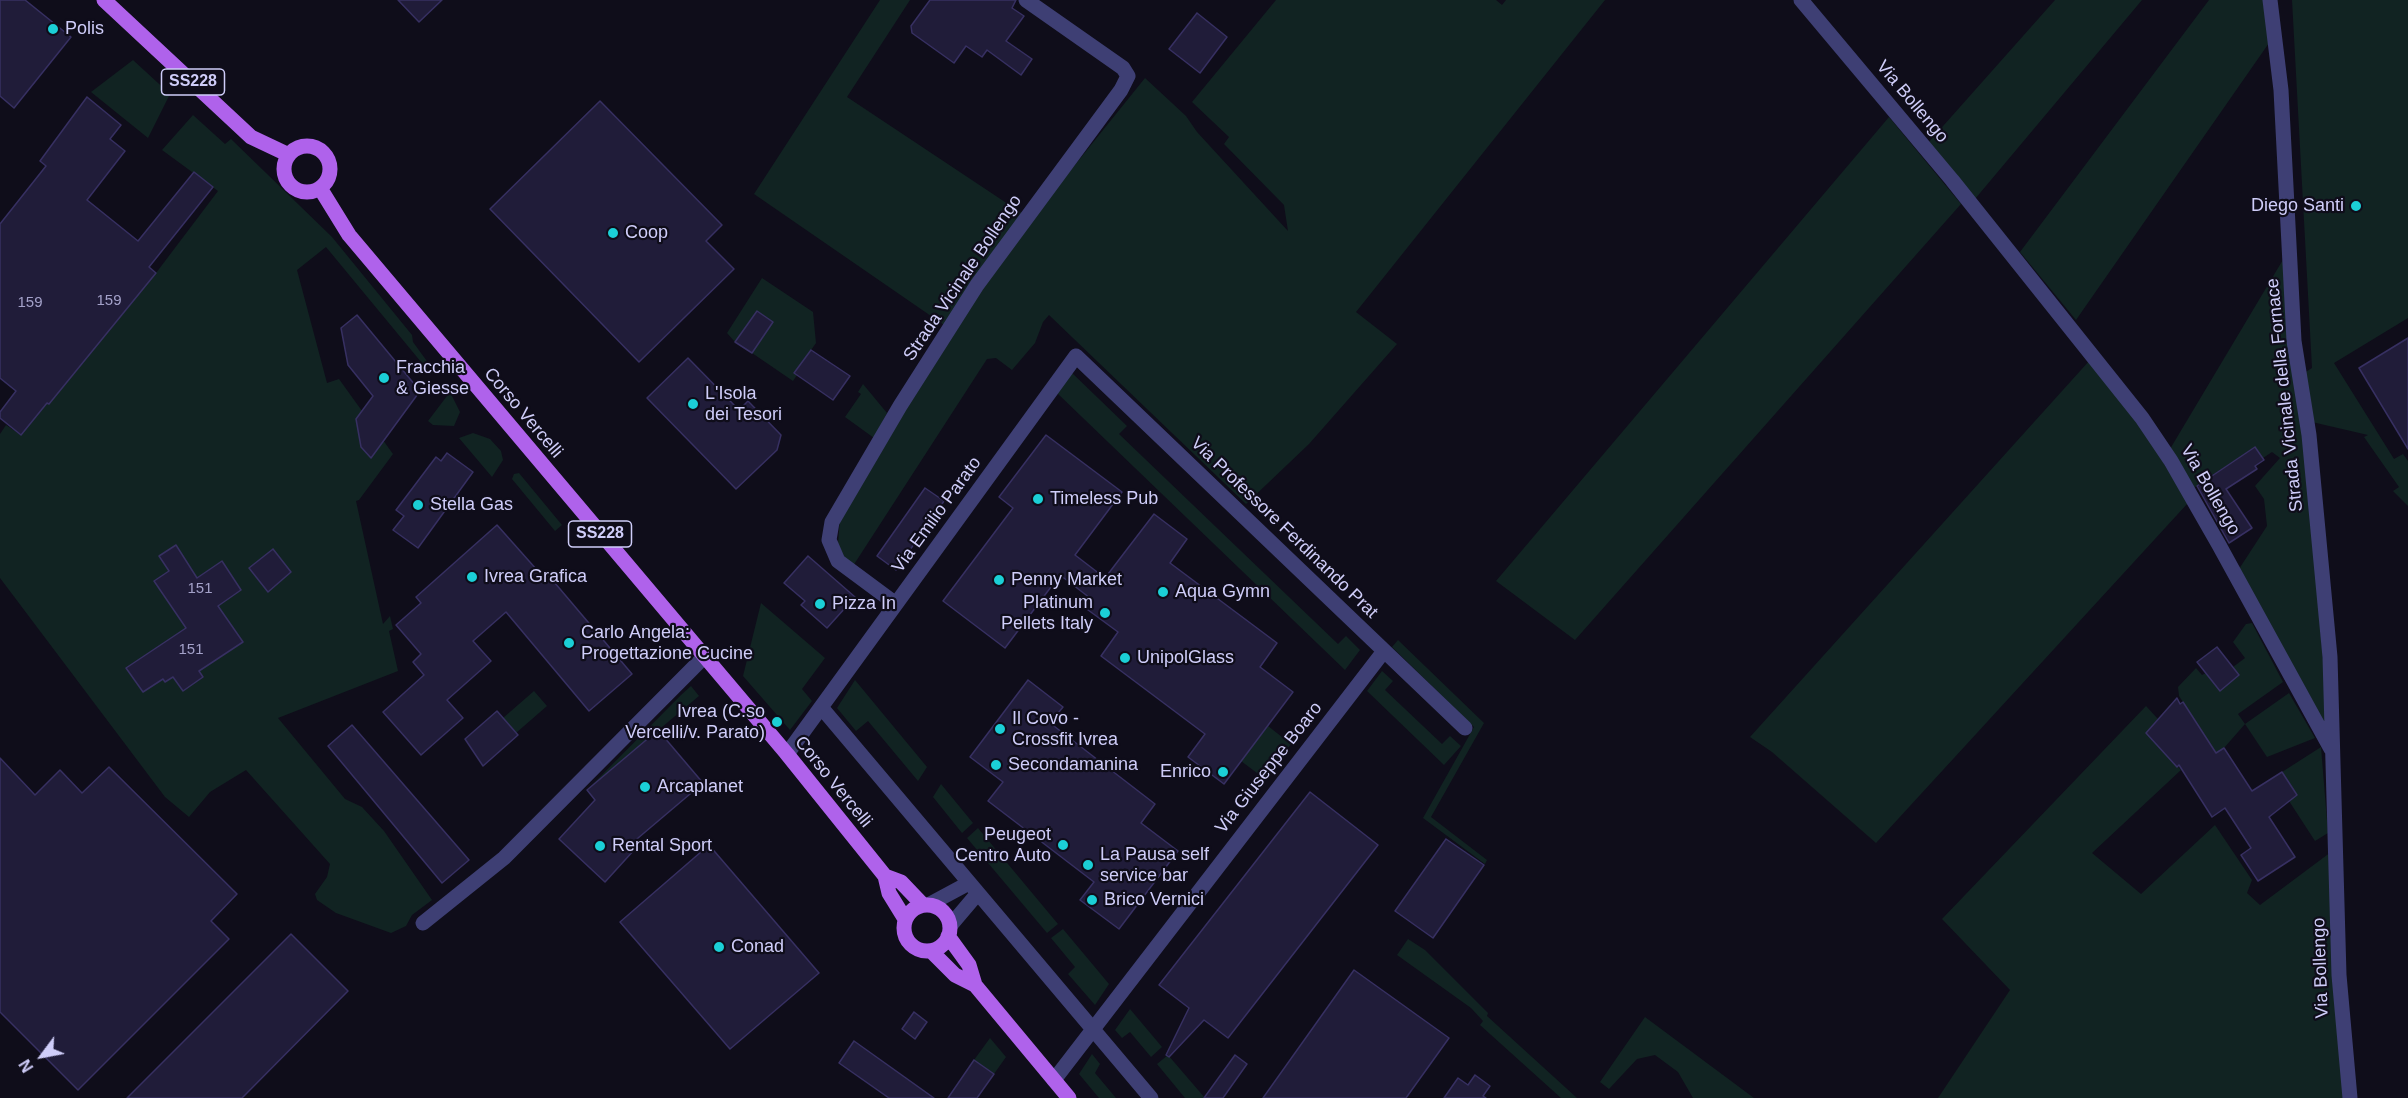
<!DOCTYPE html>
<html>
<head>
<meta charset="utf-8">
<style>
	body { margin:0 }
	#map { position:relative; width:2408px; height:1098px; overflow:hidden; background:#0f0d1a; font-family:Arial,sans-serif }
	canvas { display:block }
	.north { position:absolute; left:12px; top:1026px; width:60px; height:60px; -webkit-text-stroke:4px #0f0d1a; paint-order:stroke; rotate:238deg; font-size:16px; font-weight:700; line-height:24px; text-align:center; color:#cfcdf9 }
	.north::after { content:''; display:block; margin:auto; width:21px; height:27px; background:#cfcdf9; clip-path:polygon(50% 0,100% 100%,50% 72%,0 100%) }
</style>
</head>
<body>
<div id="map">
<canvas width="2408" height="1098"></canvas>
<div class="north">N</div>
</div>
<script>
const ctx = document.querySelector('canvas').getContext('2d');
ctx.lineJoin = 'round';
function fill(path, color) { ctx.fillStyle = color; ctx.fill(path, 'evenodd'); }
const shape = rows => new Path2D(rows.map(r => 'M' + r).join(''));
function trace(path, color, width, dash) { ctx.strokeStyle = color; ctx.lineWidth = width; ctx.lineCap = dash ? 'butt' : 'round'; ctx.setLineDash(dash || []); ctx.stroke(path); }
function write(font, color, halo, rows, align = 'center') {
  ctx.font = font + ' Arial,sans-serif'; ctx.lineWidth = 4.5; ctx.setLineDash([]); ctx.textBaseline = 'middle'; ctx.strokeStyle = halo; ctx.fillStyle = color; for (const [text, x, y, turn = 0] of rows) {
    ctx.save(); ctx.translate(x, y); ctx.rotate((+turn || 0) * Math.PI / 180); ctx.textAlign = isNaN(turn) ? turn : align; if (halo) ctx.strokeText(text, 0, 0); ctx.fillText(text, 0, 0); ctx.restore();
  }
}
const green = shape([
	[880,0,910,0,847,97,1023,214,944,325,754,194],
	[1276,0,1496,0,1502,5,1506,0,1605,0,1356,312,1397,344,1309,444,1246,504,1049,315,1043,322,1035,343,1012,370,996,358,987,359,853,566,844,558,838,544,840,518,950,334,1041,207,1145,78,1186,116,1197,132,1288,231,1284,205,1224,144,1229,137,1192,102],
	[2055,0,2142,0,1975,199,1928,143],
	[2209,0,2263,0,2269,43,2076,320,2020,252],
	[2292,0,2408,0,2408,318,2334,363,2394,459,2403,454,2408,461,2408,506,2393,491,2399,487,2364,437,2368,435,2312,422,2304,373,2312,368],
	[133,60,170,94,148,138,91,92],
	[193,115,225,144,231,139,332,237,412,335,413,342,429,364,426,368,326,247,297,270,327,383,339,379,393,454,359,500,356,501,383,624,390,616,393,629,389,631,398,671,278,718,345,799,362,807,384,831,432,900,412,915,406,926,391,933,336,913,317,900,315,894,327,877,330,864,246,770,210,792,189,817,165,797,0,578,0,434,6,425,21,435,47,403,49,404,156,273,218,191,162,150],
	[1889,117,1961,204,1575,640,1496,581],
	[2284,258,2307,464,2328,721,2322,722,2239,569,2267,526,2264,499,2255,486,2280,458,2272,452,2263,458,2255,447,2192,489,2170,449],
	[762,278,813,312,816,343,795,373,797,375,793,381,752,353,772,322,757,311,735,342,727,333],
	[2090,360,2141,426,2188,503,1876,843,1772,752,1750,737],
	[1070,371,1127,426,1119,434,1338,644,1346,636,1360,650,1345,670,1056,392],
	[863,384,887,413,874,438,845,417,861,394,858,392],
	[450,392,460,412,454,426,433,425,428,421],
	[473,433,490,439,501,451,503,460,492,477,459,438],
	[519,473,562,525,555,531,512,479,514,474],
	[761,603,825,658,802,689,812,701,790,730,743,676],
	[2252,623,2283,682,2238,714,2245,724,2289,693,2315,738,2267,757,2245,724,2224,748,2216,753,2179,696,2178,687,2196,668,2202,675,2206,673,2220,690,2239,675,2233,667,2245,658,2233,642,2246,624],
	[1398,640,1484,723,1431,817,1487,860,1485,864,1423,818,1474,727,1392,647],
	[1382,671,1393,681,1385,690,1442,744,1450,736,1461,746,1444,765,1367,691],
	[855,680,927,767,918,781,868,721,856,731,837,708],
	[691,686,699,696,587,790,681,695],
	[534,691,547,706,516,733,503,718],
	[2146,706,2158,719,2146,733,2181,770,2092,853,2141,894,2215,825,2252,880,2247,893,2260,905,2331,852,2344,1098,1938,1098,2010,990,1942,919],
	[1268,726,1291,744,1265,779,1241,761],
	[2321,747,2328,833,2315,841,2289,801,2297,795,2282,772],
	[941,784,973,823,962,833,933,797],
	[978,828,1058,924,1047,933,967,838],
	[1063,929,1109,984,1095,1005,1068,974,1075,967,1051,938],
	[1408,939,1425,950,1488,1013,1487,1016,1577,1098,1561,1098,1480,1025,1483,1021,1471,1008,1397,955],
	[1130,1009,1162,1047,1151,1057,1130,1032,1122,1038,1115,1030],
	[1645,1017,1754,1098,1693,1098,1678,1072,1655,1055,1637,1059,1609,1089,1600,1082],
	[990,1038,1006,1057,994,1074,974,1060],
	[1092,1054,1100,1064,1095,1073,1116,1098,1099,1098,1079,1074],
	[1168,1055,1205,1098,1185,1098,1157,1064]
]);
const building = shape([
	[0,0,25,0,71,37,14,108,0,96,0,0],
	[398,0,442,0,419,22,398,0],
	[930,0,1016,0,1012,8,1024,16,1006,41,1032,59,1021,75,987,50,982,57,966,46,954,63,912,33,911,26,930,0],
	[1197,13,1227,37,1200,73,1169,49,1197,13],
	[87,97,121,125,110,139,125,151,87,200,138,241,194,172,213,187,149,267,156,273,49,404,47,403,21,435,0,418,0,412,16,391,0,378,0,224,46,166,40,161,87,97],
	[600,101,722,225,706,241,734,269,639,362,490,209,600,101],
	[757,311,773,322,752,353,735,342,757,311],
	[357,315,420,391,371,458,361,447,356,419,373,396,348,365,341,328,357,315],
	[2408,338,2408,449,2359,368,2408,338],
	[811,350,850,376,833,400,794,373,811,350],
	[688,358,739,410,748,401,781,435,777,450,736,489,647,398,688,358],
	[1046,435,1122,492,1075,555,1105,578,1154,514,1187,539,1170,563,1277,643,1260,667,1293,692,1224,784,1188,757,1205,734,1101,656,1118,632,1084,607,1090,598,1060,575,1005,648,943,601,1013,508,999,497,1046,435],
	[2255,447,2264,460,2255,466,2257,469,2226,489,2252,528,2229,543,2197,486,2255,447],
	[447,453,473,472,418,548,393,530,404,516,396,510,436,457,441,461,447,453],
	[925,488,944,501,896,570,877,556,925,488],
	[497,525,545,579,549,576,632,674,589,711,506,612,473,641,491,661,447,700,463,718,421,755,383,712,424,675,413,662,421,654,396,625,421,603,416,597,497,525],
	[176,545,197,578,222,561,241,590,218,606,243,642,199,671,203,677,183,691,173,677,165,682,163,679,143,692,126,668,186,628,154,581,169,571,159,556,176,545],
	[273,549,291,572,268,592,249,568,273,549],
	[808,556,855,597,827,628,801,605,805,601,784,583,808,556],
	[2217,647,2239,675,2220,691,2197,662,2217,647],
	[1028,680,1063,707,1050,723,1155,804,1141,823,1178,851,1119,929,1080,900,1094,882,988,801,1003,782,970,757,1028,680],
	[2177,698,2180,704,2183,702,2216,753,2224,748,2252,791,2282,772,2297,795,2269,817,2295,857,2258,881,2241,855,2251,848,2225,808,2212,817,2179,765,2177,767,2146,733,2177,698],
	[497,711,518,735,483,766,465,739,497,711],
	[352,725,469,860,442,883,328,746,352,725],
	[658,730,703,783,631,844,635,849,605,882,559,839,595,800,587,790,658,730],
	[0,758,35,795,60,770,82,793,109,767,237,894,211,921,229,939,78,1090,0,1012,0,758],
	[1310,792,1378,845,1228,1038,1204,1020,1169,1057,1166,1055,1189,1008,1159,985,1310,792],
	[1446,839,1484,865,1433,938,1395,911,1446,839],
	[709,845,819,973,730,1049,620,922,709,845],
	[291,934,348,991,242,1098,127,1098,291,934],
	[1354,970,1449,1038,1406,1098,1263,1098,1354,970],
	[914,1012,927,1022,915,1039,902,1029,914,1012],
	[854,1041,934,1098,889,1098,839,1063,854,1041],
	[1235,1055,1247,1064,1223,1098,1204,1098,1235,1055],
	[974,1060,994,1074,977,1098,948,1098,974,1060],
	[1475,1075,1490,1086,1483,1096,1486,1098,1444,1098,1458,1078,1468,1085,1475,1075]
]);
const street = shape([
	[1801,0,1952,180,2142,418,2171,461,2219,545,2331,749],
	[2270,0,2281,90,2294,341,2309,435,2330,657,2339,975,2350,1098],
	[896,604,838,561,829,540,832,522,900,406,977,285,1121,90,1128,76,1123,68,1026,0],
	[821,707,1151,1098],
	[787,754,1076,356,1465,728],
	[930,904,969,883],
	[423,923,504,858,704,657],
	[950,926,978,893],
	[1054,1080,1384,651]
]);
const primary = shape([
	[104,0,251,137,289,155],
	'284 169a23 23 0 1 1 46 0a23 23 0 1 1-46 0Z',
	[320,188,349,235,787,754,885,876,889,893,905,919],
	[885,876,901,882,922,904],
	'904 928a23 23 0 1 1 46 0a23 23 0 1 1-46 0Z',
	[948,936,969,965,975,985],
	[931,951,955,975,975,985,1069,1098]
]);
const markers = [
	[53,29,6,"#1bcfd6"],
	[2356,206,6,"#1bcfd6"],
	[613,233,6,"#1bcfd6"],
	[384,378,6,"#1bcfd6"],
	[693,404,6,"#1bcfd6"],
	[1038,499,6,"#1bcfd6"],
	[418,505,6,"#1bcfd6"],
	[472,577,6,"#1bcfd6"],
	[999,580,6,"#1bcfd6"],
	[1163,592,6,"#1bcfd6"],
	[820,604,6,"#1bcfd6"],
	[1105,613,6,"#1bcfd6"],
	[569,643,6,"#1bcfd6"],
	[1125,658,6,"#1bcfd6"],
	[777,722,6,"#1bcfd6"],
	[1000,729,6,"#1bcfd6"],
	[996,765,6,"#1bcfd6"],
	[1223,772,6,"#1bcfd6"],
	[645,787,6,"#1bcfd6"],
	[1063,845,6,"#1bcfd6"],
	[600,846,6,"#1bcfd6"],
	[1088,865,6,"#1bcfd6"],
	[1092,900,6,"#1bcfd6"],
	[719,947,6,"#1bcfd6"]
];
const numberNames = [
	["159",109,301],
	["159",30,303],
	["151",200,589],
	["151",191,650]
];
const shields = [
	[193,82,63],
	[600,534,63]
];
const shieldNames = [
	["SS228",193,82],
	["SS228",600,534]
];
const poiNames = [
	["Polis",65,29],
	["Diego Santi",2344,206,"right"],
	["Coop",625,233],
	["Fracchia",396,368],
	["& Giesse",396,389],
	["L'Isola",705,394],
	["dei Tesori",705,415],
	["Timeless Pub",1050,499],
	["Stella Gas",430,505],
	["Ivrea Grafica",484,577],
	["Penny Market",1011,580],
	["Aqua Gymn",1175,592],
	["Platinum",1093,603,"right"],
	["Pellets Italy",1093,624,"right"],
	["Pizza In",832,604],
	["Carlo Angela:",581,633],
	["Progettazione Cucine",581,654],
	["UnipolGlass",1137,658],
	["Ivrea (C.so",765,712,"right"],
	["Vercelli/v. Parato)",765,733,"right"],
	["Il Covo -",1012,719],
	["Crossfit Ivrea",1012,740],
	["Secondamanina",1008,765],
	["Enrico",1211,772,"right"],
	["Arcaplanet",657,787],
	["Peugeot",1051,835,"right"],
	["Centro Auto",1051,856,"right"],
	["Rental Sport",612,846],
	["La Pausa self",1100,855],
	["service bar",1100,876],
	["Brico Vernici",1104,900],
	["Conad",731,947]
];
const streetNames = [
	["Via Bollengo",1912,102,50],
	["Strada Vicinale Bollengo",963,278,-56],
	["Strada Vicinale della Fornace",2285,395,-96],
	["Corso Vercelli",523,413,50],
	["Via Bollengo",2210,490,60],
	["Via Emilio Parato",937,515,-54],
	["Via Professore Ferdinando Prat",1284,528,44],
	["Via Giuseppe Boaro",1269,768,-52],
	["Corso Vercelli",833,782,51],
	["Via Bollengo",2321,968,-92]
];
fill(green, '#112322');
fill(building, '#201c39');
trace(building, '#373062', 1.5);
trace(street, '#3e3f74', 15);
trace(primary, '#af62eb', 15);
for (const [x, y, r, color] of markers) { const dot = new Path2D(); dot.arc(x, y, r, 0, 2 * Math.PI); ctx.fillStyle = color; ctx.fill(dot); trace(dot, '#0f0d1a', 2); }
write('15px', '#a3a1c9', null, numberNames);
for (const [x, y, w] of shields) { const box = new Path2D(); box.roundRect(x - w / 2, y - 13, w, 26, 4.5); ctx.fillStyle = '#0f0d1a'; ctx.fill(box); trace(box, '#cfcdf9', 1.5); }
write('bold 16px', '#cfcdf9', null, shieldNames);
write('18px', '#cfcdf9', '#0f0d1a', poiNames, 'left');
write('18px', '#cfcdf9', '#0f0d1a', streetNames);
</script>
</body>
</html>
